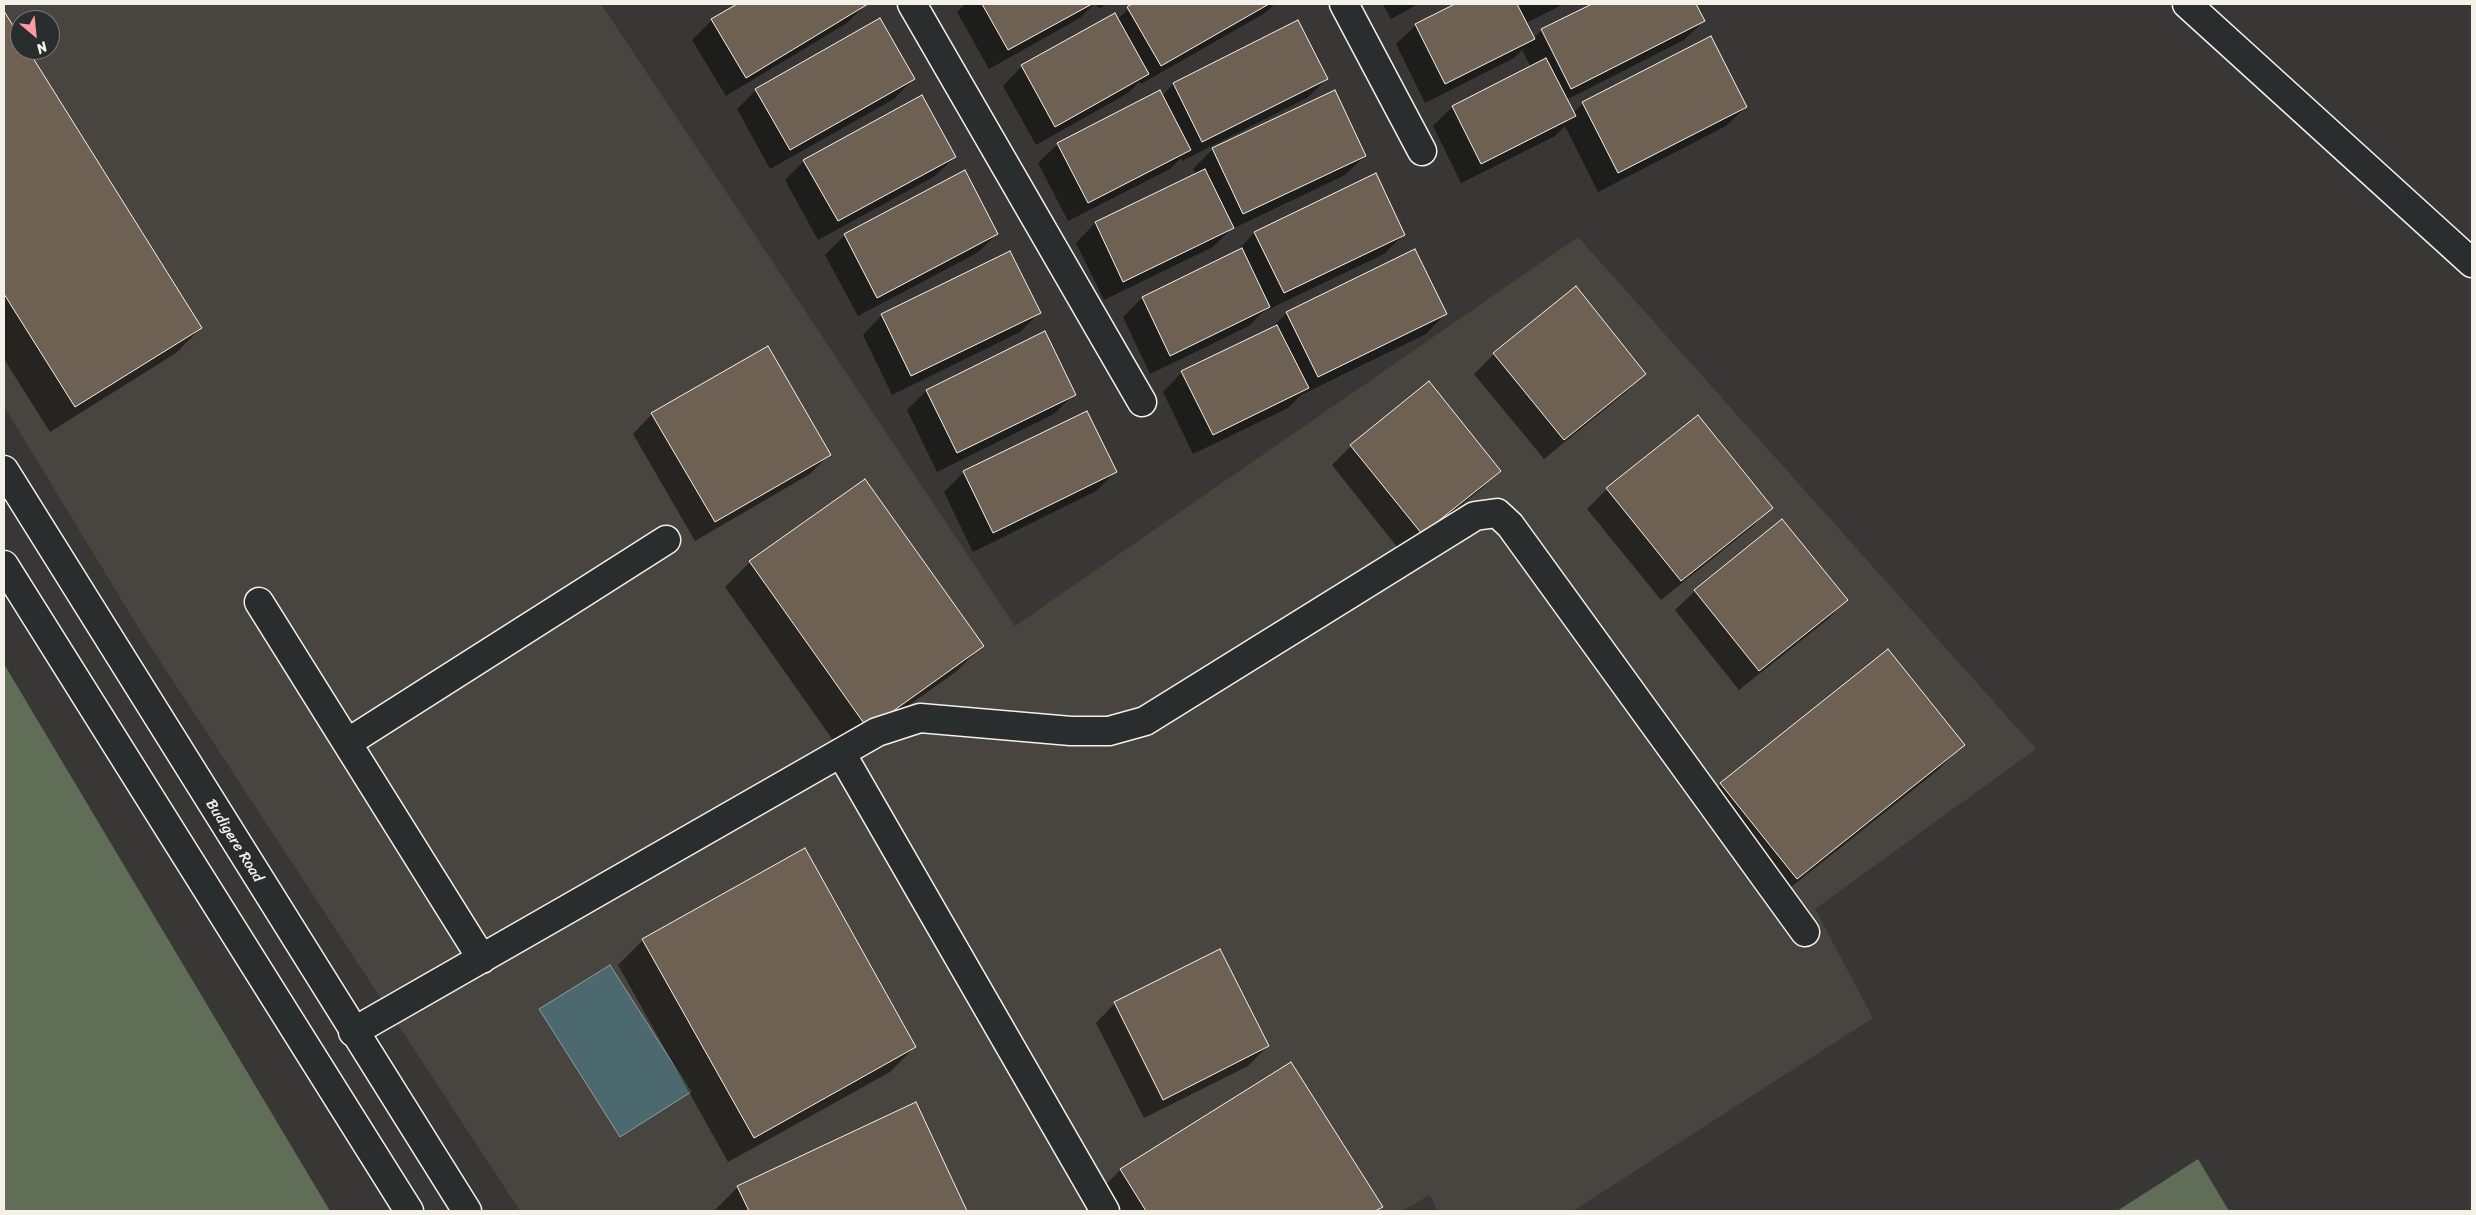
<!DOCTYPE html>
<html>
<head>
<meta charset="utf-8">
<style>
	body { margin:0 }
	#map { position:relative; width:2476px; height:1215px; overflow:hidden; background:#383736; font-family:Sriracha,sans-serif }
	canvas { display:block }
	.frame { position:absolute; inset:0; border:5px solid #f4f1e8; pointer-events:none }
	.north { position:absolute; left:10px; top:10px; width:50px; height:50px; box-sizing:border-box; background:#2a2d2e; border:1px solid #7b7b78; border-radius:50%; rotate:152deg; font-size:14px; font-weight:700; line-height:20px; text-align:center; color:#f4f1e8 }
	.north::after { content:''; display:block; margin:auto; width:18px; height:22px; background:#ff9aa2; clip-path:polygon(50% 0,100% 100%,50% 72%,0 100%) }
</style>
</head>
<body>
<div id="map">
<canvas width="2476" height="1215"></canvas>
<div class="frame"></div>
<div class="north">N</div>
</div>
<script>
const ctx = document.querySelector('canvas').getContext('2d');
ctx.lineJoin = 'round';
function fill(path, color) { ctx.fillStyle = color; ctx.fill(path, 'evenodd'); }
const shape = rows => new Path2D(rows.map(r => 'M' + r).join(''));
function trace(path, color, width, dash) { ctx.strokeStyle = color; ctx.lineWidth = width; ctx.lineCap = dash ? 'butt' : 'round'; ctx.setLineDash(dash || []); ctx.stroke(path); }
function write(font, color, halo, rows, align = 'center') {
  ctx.font = font + ' Sriracha,sans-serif'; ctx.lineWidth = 4; ctx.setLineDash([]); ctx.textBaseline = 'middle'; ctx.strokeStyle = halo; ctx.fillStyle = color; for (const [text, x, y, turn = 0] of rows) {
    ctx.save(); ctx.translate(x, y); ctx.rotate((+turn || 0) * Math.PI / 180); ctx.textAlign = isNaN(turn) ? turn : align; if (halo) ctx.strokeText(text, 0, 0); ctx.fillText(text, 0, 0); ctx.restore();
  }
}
const built = shape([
	[4,4,601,4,1015,626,1578,237,2036,749,1815,909,1873,1018,1573,1211,1438,1211,1430,1195,1401,1211,520,1211,141,632,4,406],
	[20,20,50,20,50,50,20,50]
]);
const green = shape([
	[4,664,330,1211,4,1211],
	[2198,1159,2229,1211,2117,1211]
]);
const water = shape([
	[610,965,691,1092,620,1137,539,1009,610,965]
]);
const shadow = shape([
	[739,4,866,4,847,23,726,96,692,40,712,20],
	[965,4,1094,4,1080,18,989,69,957,12],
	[1096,4,1107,4,1099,9],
	[1135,4,1275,4,1265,13,1141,84,1139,82,1128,93,1036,145,1003,86,1022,66,1117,19],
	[1383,4,1418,4,1391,19],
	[1458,4,1564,4,1526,23,1533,39,1542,30,1594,4,1695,4,1704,21,1684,40,1566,100,1573,113,1583,103,1746,107,1726,126,1598,192,1565,126,1555,136,1461,183,1433,126,1452,107,1531,67,1522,50,1514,58,1425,103,1396,44,1416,25],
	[4,13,20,39,20,50,27,50,201,328,176,353,50,432,4,359],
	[1298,22,1327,79,1307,98,1182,161,1181,158,1170,169,1068,221,1038,163,1058,144,1162,96,1173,84],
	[913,79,894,99,770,169,737,109,756,90],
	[1213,149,1365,156,1345,175,1230,230,1213,247,1104,300,1076,243,1095,223,1196,174,1193,169],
	[955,157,935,176,818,240,785,180,804,161],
	[1254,233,1404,234,1384,254,1263,312,1249,326,1150,374,1123,317,1142,298,1235,253],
	[997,234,977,253,858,316,825,255,845,235],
	[1039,313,1020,332,892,395,863,335,882,315],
	[1287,313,1445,314,1426,334,1301,395,1288,408,1193,454,1163,392,1182,372,1269,330],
	[1494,354,1644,374,1625,393,1544,459,1474,374],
	[926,391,1074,394,1054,414,937,472,907,410],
	[1086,412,1115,472,1096,491,973,552,944,492,964,472],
	[652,414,829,455,810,474,695,541,633,434],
	[1698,417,1771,507,1752,527,1661,600,1587,509,1607,489],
	[1351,446,1499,471,1480,490,1402,553,1332,465],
	[1782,521,1846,600,1827,620,1739,690,1675,610,1695,591],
	[750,562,982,646,957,671,842,753,725,587],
	[1887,651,1963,745,1938,770,1771,903,1696,809,1721,784],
	[643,940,915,1047,890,1072,728,1162,618,965],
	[1115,1003,1268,1046,1248,1066,1144,1118,1096,1023],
	[1291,1064,1381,1206,1376,1211,1105,1211,1095,1196,1120,1170],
	[915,1104,966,1211,714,1211,738,1187]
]);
const building = shape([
	[737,4,868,4,746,78,711,19,737,4],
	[982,4,1092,4,1008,50,982,4],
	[1132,4,1269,4,1161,66,1127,7,1132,4],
	[1455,4,1517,4,1535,39,1445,84,1415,24,1455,4],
	[1592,4,1696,4,1705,21,1571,89,1541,29,1592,4],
	[4,11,20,37,20,50,28,50,202,328,75,407,4,294,4,11],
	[1115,13,1149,74,1055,127,1021,65,1115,13],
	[880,18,915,79,790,150,755,89,880,18],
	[1298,20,1328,79,1202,142,1173,83,1298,20],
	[1711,36,1747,107,1618,173,1582,102,1711,36],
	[1546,58,1576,116,1481,164,1452,106,1546,58],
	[1160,90,1191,150,1088,203,1057,143,1160,90],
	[1335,90,1366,156,1243,214,1212,148,1335,90],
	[922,95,956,157,838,221,803,160,922,95],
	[1205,169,1234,228,1123,282,1095,222,1205,169],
	[965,170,998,234,877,298,844,234,965,170],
	[1376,173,1405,235,1284,293,1254,232,1376,173],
	[1242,248,1270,307,1170,356,1142,297,1242,248],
	[1415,249,1447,314,1318,377,1286,312,1415,249],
	[1010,251,1041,313,911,376,881,314,1010,251],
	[1576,286,1646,374,1564,440,1493,353,1576,286],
	[1277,325,1309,388,1213,435,1181,371,1277,325],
	[1045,331,1076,395,957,453,926,390,1045,331],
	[768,346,831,455,715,522,651,413,768,346],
	[1429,381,1501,471,1422,534,1350,445,1429,381],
	[1087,411,1117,472,993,533,963,471,1087,411],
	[1698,415,1773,508,1681,581,1606,488,1698,415],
	[865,479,984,646,868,729,749,561,865,479],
	[1782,519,1848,600,1759,671,1694,590,1782,519],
	[1888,649,1965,745,1797,879,1720,783,1888,649],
	[805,848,916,1047,754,1138,642,939,805,848],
	[1220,949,1269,1046,1163,1100,1114,1002,1220,949],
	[1291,1062,1383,1207,1375,1211,1146,1211,1120,1169,1291,1062],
	[916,1102,967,1211,749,1211,737,1186,916,1102]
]);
const minor = shape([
	[912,4,1142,402],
	[1344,4,1422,151],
	[2187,4,2472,263],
	[259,602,482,959],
	[347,743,666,540],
	[841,753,1105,1211],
	[353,1032,877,732,920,718,1071,731,1109,731,1145,721,1475,516,1497,513,1510,525,1805,932]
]);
const major = shape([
	[4,470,467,1211],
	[4,565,409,1211]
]);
const streetNames = [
	["Budigere Road",234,841,58]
];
fill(built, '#48443f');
fill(green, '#606e57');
fill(water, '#4c696f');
trace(water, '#8f9f9f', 1);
fill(shadow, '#0007');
fill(building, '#6e6154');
trace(building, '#f4f1e8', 1);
trace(minor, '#f4f1e8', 31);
trace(major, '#f4f1e8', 31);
trace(minor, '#2a2d2e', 28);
trace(major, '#2a2d2e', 28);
write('15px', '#f4f1e8', '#2a2d2e', streetNames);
</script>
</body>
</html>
